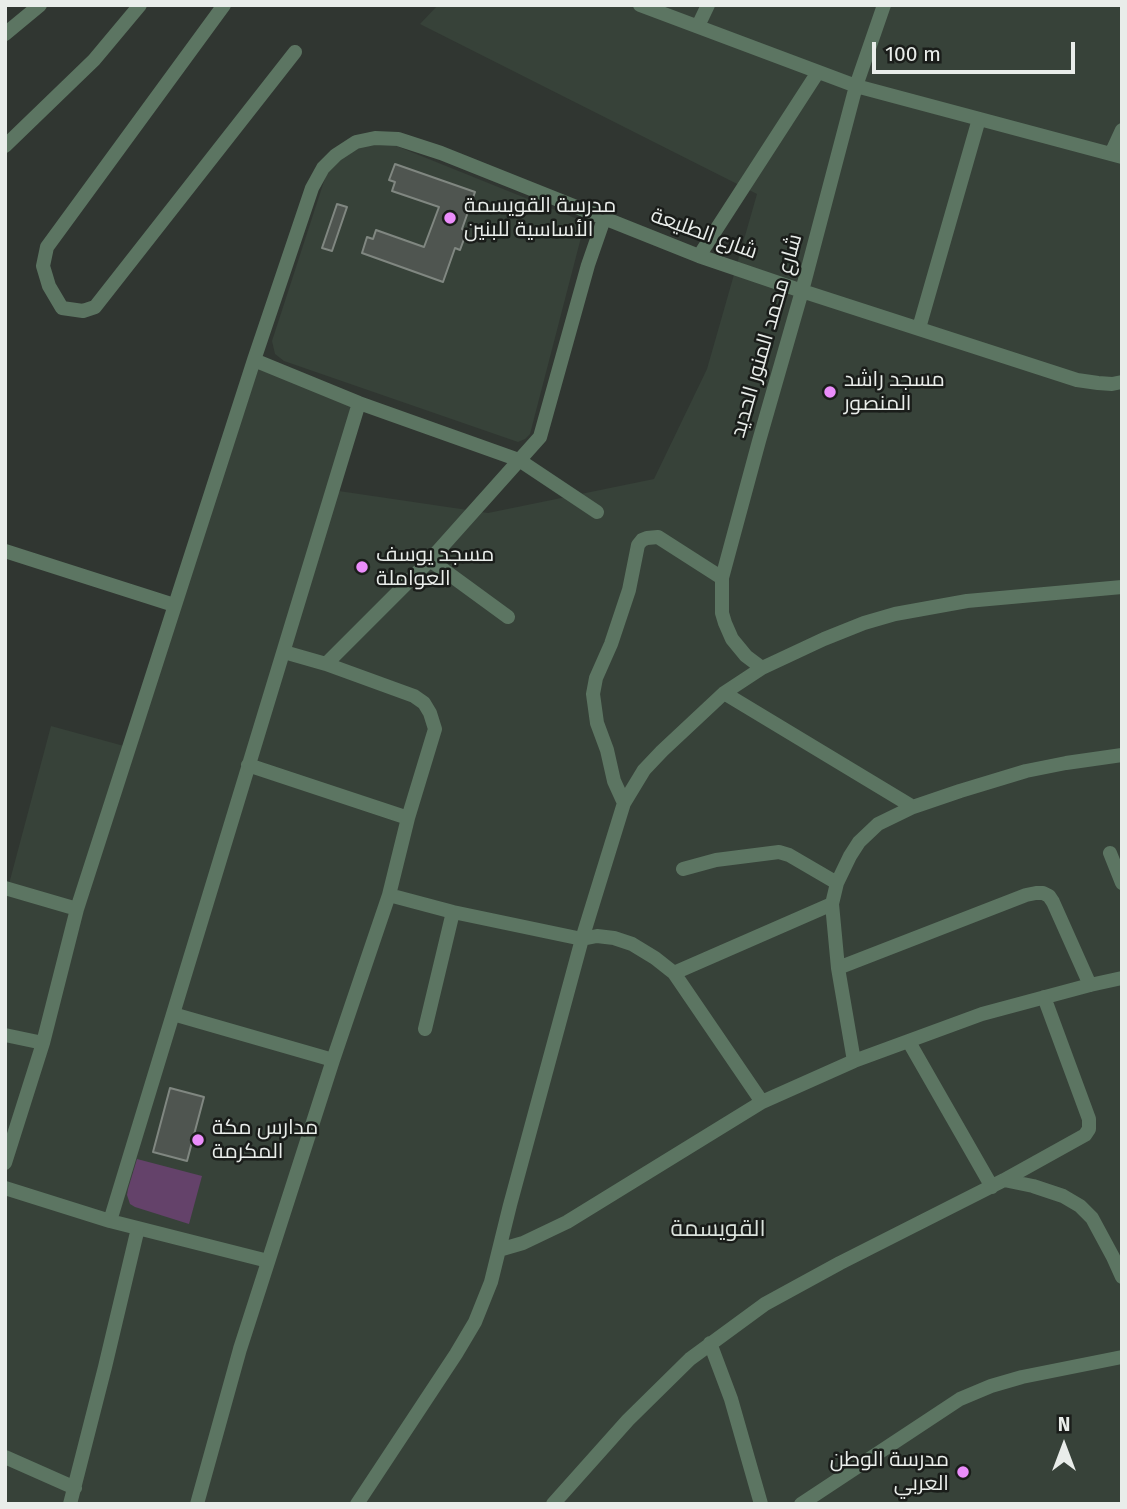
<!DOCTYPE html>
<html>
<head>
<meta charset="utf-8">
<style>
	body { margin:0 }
	#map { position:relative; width:1127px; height:1509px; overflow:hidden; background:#303631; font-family:"Fira Sans",sans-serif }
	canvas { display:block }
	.frame { position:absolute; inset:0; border:7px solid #e9edea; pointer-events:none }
	.north { position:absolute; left:1029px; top:1411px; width:70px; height:70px; -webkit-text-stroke:5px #1a1d1a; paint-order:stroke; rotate:0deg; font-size:19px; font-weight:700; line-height:28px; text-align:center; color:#e9edea }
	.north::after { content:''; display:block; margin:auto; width:24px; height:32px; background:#e9edea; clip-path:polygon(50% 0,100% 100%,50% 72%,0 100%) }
	.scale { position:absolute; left:872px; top:42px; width:203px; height:32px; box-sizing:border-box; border:4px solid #e9edea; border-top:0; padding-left:9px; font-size:21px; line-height:24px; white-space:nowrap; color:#e9edea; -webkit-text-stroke:5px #1a1d1a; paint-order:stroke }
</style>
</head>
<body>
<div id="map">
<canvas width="1127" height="1509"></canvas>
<div class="frame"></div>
<div class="north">N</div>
<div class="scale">100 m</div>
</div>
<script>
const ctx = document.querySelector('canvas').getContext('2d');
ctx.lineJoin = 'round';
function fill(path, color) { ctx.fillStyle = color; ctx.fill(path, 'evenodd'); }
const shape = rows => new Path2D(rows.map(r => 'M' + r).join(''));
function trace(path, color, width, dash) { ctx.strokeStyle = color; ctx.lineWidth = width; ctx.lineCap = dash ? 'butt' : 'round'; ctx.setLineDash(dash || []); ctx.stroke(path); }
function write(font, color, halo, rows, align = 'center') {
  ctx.font = font + ' "Fira Sans",Cairo,sans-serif'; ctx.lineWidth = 5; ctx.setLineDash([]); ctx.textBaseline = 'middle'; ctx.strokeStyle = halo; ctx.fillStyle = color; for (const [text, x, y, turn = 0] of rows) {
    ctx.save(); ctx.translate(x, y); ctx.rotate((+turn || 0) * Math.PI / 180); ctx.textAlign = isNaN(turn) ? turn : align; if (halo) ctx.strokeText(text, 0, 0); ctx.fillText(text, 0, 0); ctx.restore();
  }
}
const built = shape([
	[438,5,1122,5,1122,1504,5,1504,5,899,51,726,124,746,249,361,355,401,332,490,488,513,654,479,707,369,757,194,420,24],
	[375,144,394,145,585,222,530,434,525,439,518,442,284,361,275,354,272,341,327,172,333,164,358,148]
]);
const green = shape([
	[137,1159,202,1176,189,1224,135,1207,130,1204,127,1195,128,1189]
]);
const building = shape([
	[395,164,475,192,462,229,467,231,460,250,455,248,443,282,362,253,367,237,373,239,376,230,424,247,439,207,392,191,395,182,389,180,395,164],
	[337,204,347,207,332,251,322,248,337,204],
	[170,1088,204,1097,187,1161,153,1152,170,1088]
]);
const minor = shape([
	[224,5,47,247,43,266,49,286,62,308,83,311,95,307,295,52],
	[640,5,856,86,1122,157],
	[698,26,708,5],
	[5,34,40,5],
	[5,146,94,60,140,5],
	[1111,154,1122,130],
	[699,256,818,72],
	[919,328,979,119],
	[254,360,359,403,519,460,597,512],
	[5,551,174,605],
	[430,560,508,617],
	[326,664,430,560,540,437,588,265,604,219],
	[762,668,746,656,732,639,725,623,722,613,722,578,759,441,802,291,856,86,884,5],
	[724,693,913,807],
	[248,765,408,818],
	[624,803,614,781,607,750,597,723,593,694,596,678,611,644,629,590,638,545,642,540,647,538,658,537,722,578],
	[1110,853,1122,883],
	[683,869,716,860,779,852,789,855,837,883],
	[5,888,77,909],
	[389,895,453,912,582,939,597,936,614,938,632,944,655,958,674,973,762,1102],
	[838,968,1026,895,1036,893,1043,893,1049,896,1053,902,1090,985],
	[674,973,832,904],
	[173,1014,333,1060],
	[425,1029,453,912],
	[5,1035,43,1043],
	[909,1042,992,1187],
	[854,1061,838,968,832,904,837,883,850,856,859,842,878,824,913,807,960,791,1026,771,1066,763,1122,755],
	[5,1163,43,1043,77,909,254,360,312,188,323,168,336,155,356,142,375,138,398,139,441,153,699,256,802,291,1077,380,1098,383,1112,384,1122,382],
	[1004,1180,1033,1186,1063,1196,1080,1206,1092,1218,1113,1257,1122,1277],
	[5,1188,110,1221,268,1261],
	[110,1221,359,403],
	[499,1250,523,1243,567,1222,762,1102,854,1061,982,1014,1090,985,1122,978],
	[710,1343,731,1399,761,1504],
	[5,1457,75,1488],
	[70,1504,105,1367,138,1228],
	[197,1504,240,1349,333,1060,389,895,408,818,435,729,430,713,424,703,414,696,326,664,284,652],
	[357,1504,456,1354,475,1322,491,1282,510,1205,582,939,624,803,644,770,662,751,724,693,762,668,824,639,864,623,895,614,967,601,1122,587],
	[553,1504,628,1420,690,1359,765,1304,840,1263,1004,1180,1085,1135,1089,1129,1089,1119,1044,997],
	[801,1504,960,1399,991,1386,1022,1377,1122,1357]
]);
const markers = [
	[450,218,7,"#eb8dfb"],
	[830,392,7,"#eb8dfb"],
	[362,567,7,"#eb8dfb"],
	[198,1140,7,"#eb8dfb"],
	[963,1472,7,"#eb8dfb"]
];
const poiNames = [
	["مدرسة القويسمة",464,206],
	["الأساسية للبنين",464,230],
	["مسجد راشد",844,380],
	["المنصور",844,404],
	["مسجد يوسف",376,555],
	["العواملة",376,579],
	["مدارس مكة",212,1128],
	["المكرمة",212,1152],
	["مدرسة الوطن",949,1460,"right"],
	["العربي",949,1484,"right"]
];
const streetNames = [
	["شارع الطليعة",704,234,20],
	["شارع محمد المنور الحديد",767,336,-74]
];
const neighbourhoodNames = [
	["القويسمة",718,1230]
];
fill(built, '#374239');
fill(green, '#64426a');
fill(building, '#4f5550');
trace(building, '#808781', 2);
trace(minor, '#5c7562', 14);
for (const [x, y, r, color] of markers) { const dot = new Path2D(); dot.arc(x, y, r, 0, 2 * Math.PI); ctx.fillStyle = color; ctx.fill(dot); trace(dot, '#1a1d1a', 2.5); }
write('21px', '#e9edea', '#1a1d1a', poiNames, 'left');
write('21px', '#e9edea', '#1a1d1a', streetNames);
write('23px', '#d8e0da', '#1a1d1a', neighbourhoodNames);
</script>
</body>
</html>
